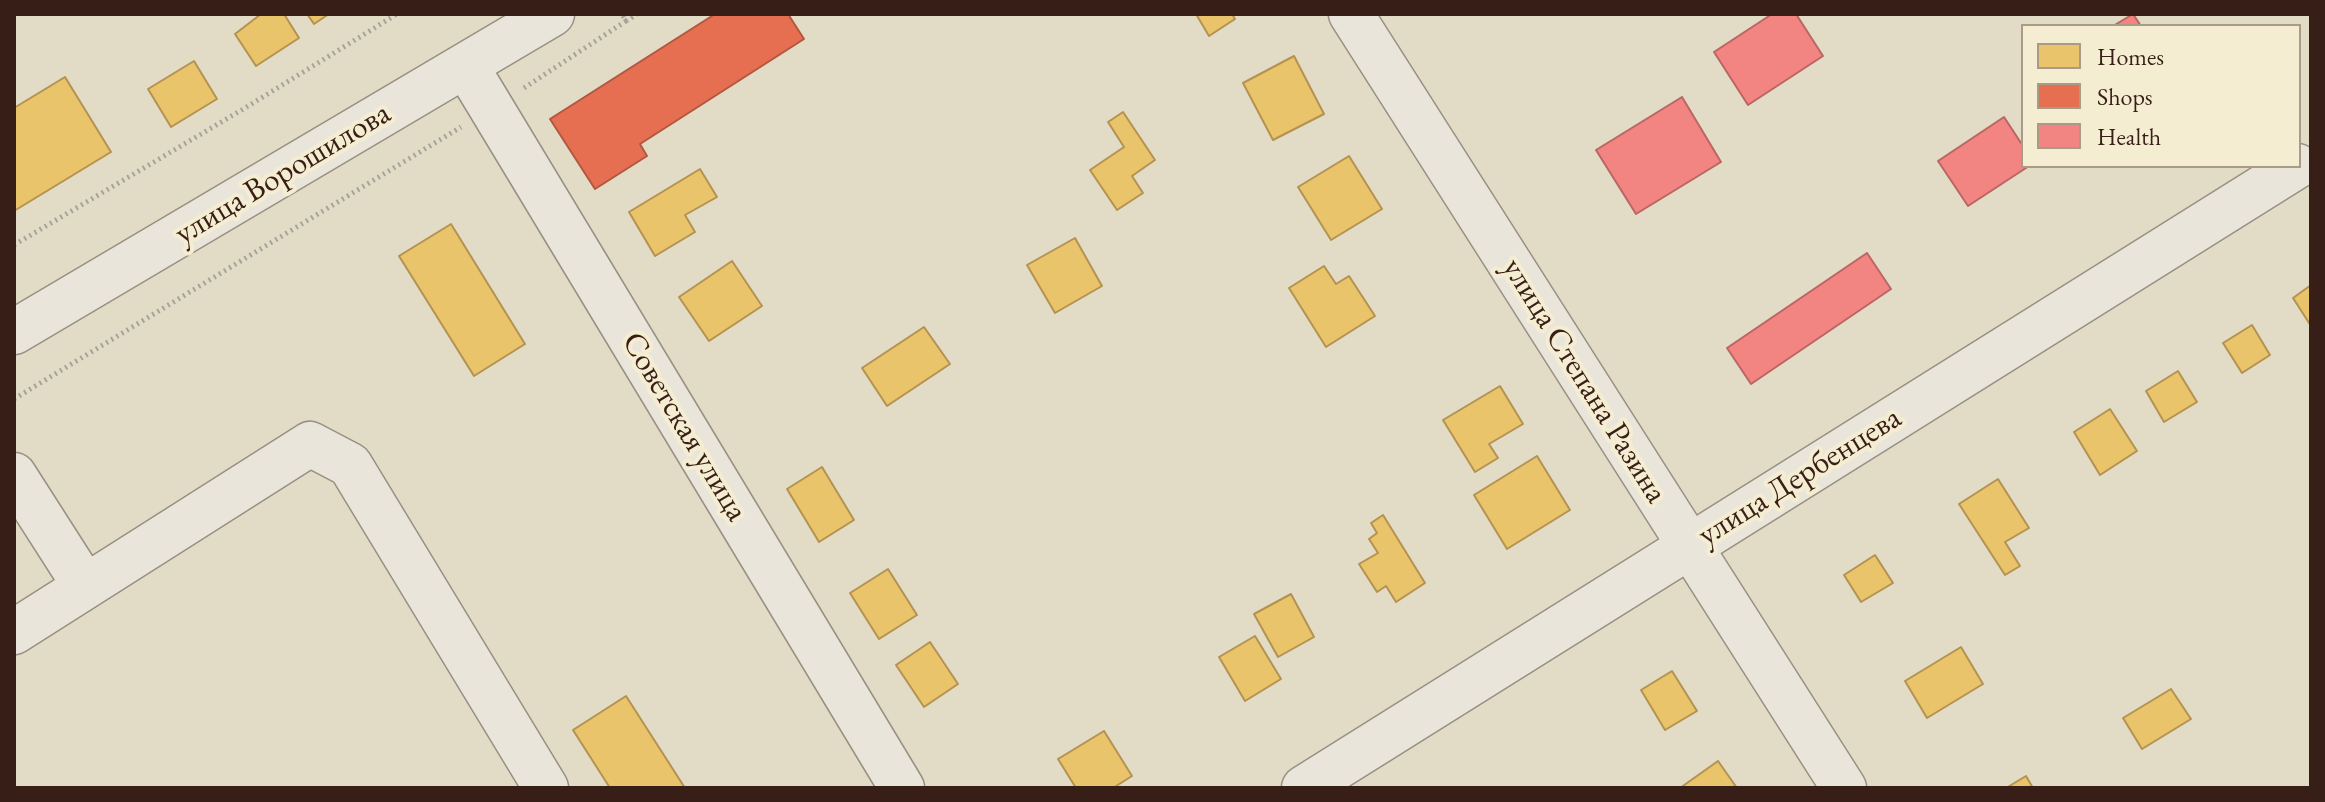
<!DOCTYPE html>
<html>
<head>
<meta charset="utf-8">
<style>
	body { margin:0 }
	#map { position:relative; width:2325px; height:802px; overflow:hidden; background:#e2dcc6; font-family:"EB Garamond",serif }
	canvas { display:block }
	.frame { position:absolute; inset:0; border:16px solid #371f17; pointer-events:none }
	.legend { position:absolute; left:2021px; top:24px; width:280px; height:144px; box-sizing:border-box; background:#f5edd2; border:2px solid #a99b87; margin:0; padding:10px 14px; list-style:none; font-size:24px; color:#371f17 }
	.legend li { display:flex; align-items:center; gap:16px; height:40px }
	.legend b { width:40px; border:2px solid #a99b87 }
</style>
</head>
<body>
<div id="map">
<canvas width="2325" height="802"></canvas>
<div class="frame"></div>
<ul class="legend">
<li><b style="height:22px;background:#e9c46a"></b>Homes</li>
<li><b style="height:22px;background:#e76f51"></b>Shops</li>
<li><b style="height:22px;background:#f28482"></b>Health</li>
</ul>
</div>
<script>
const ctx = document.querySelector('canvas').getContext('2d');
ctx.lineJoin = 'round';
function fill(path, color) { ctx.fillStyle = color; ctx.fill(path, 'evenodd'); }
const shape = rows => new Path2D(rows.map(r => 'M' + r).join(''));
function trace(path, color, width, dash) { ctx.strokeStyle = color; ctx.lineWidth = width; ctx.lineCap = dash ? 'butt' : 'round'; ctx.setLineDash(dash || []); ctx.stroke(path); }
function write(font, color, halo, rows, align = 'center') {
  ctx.font = font + ' "EB Garamond",serif'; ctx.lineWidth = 8; ctx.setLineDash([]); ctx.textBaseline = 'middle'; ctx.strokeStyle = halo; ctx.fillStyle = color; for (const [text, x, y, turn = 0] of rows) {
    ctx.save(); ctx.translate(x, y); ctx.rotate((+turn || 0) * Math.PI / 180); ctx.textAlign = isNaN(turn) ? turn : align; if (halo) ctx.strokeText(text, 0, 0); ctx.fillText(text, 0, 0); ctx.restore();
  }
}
const homes = shape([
	[261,14,284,14,299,38,256,66,235,34,261,14],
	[307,14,329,14,314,24,307,14],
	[1196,14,1232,14,1235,19,1209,36,1196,14],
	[1294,56,1324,114,1273,140,1243,83,1294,56],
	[194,61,217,99,171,127,148,89,194,61],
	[65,77,111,152,14,211,14,108,65,77],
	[1123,112,1155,160,1132,176,1143,193,1117,210,1090,170,1124,147,1108,122,1123,112],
	[1349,156,1382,209,1331,240,1298,187,1349,156],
	[700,169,717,197,685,215,695,232,655,256,629,212,700,169],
	[451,224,525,344,474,376,399,256,451,224],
	[1075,238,1102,286,1055,313,1027,265,1075,238],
	[732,261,762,306,709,341,679,297,732,261],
	[1324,266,1336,284,1349,276,1375,316,1326,347,1289,288,1324,266],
	[2311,285,2311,326,2293,298,2311,285],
	[2252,325,2270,355,2242,373,2223,343,2252,325],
	[924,327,950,364,887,406,862,368,924,327],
	[2178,371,2197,402,2164,422,2146,391,2178,371],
	[1500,386,1523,424,1489,444,1498,458,1475,472,1443,420,1500,386],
	[2110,409,2137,451,2100,475,2074,432,2110,409],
	[1537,456,1570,510,1507,549,1474,495,1537,456],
	[822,467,854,520,819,542,787,489,822,467],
	[1998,479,2029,528,2005,542,2020,566,2005,575,1959,504,1998,479],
	[1383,515,1425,583,1396,602,1386,586,1377,592,1359,564,1378,553,1369,539,1377,533,1371,523,1383,515],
	[1875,555,1893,583,1861,602,1844,575,1875,555],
	[888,569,917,615,879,639,850,593,888,569],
	[1291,594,1314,637,1278,657,1254,614,1291,594],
	[1255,636,1281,679,1245,701,1219,657,1255,636],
	[930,642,958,684,924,707,896,665,930,642],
	[1961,647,1983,684,1927,718,1905,681,1961,647],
	[1672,671,1697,711,1665,730,1641,690,1672,671],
	[2171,689,2191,719,2142,749,2123,718,2171,689],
	[626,696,685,788,610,788,573,730,626,696],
	[1104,731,1132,776,1113,788,1076,788,1058,759,1104,731],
	[1718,761,1737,788,1680,788,1718,761],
	[2026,776,2033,788,2006,788,2026,776]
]);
const shops = shape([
	[715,14,788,14,804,39,640,144,647,156,595,189,550,119,715,14]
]);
const health = shape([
	[1772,14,1796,14,1823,56,1748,105,1714,52,1772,14],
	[2133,14,2141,26,2113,26,2133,14],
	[1682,97,1721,162,1636,214,1596,150,1682,97],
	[2004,117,2023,146,2023,166,2029,166,1968,206,1938,161,2004,117],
	[1867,253,1891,289,1751,384,1727,348,1867,253]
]);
const path = shape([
	[626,21,637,14],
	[524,88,626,21,622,14],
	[14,245,245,108,397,14],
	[14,399,461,127]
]);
const minor = shape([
	[1351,14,1844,788],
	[466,66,902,788],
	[14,332,552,14],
	[14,475,85,586],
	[14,632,310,444,350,465,546,788],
	[1304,788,2297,166]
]);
const streetNames = [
	["улица Ворошилова",283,174,-31],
	["улица Степана Разина",1584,381,58],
	["Советская улица",684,427,59],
	["улица Дербенцева",1800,477,-32]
];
fill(homes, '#e9c46a');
trace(homes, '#b49251', 2);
fill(shops, '#e76f51');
trace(shops, '#b25740', 2);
fill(health, '#f28482');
trace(health, '#ba6662', 2);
trace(minor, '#979083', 47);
trace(path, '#a8a39a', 5, [2, 4]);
trace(minor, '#e9e5da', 44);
write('32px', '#371f17', '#f5edd2', streetNames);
</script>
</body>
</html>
